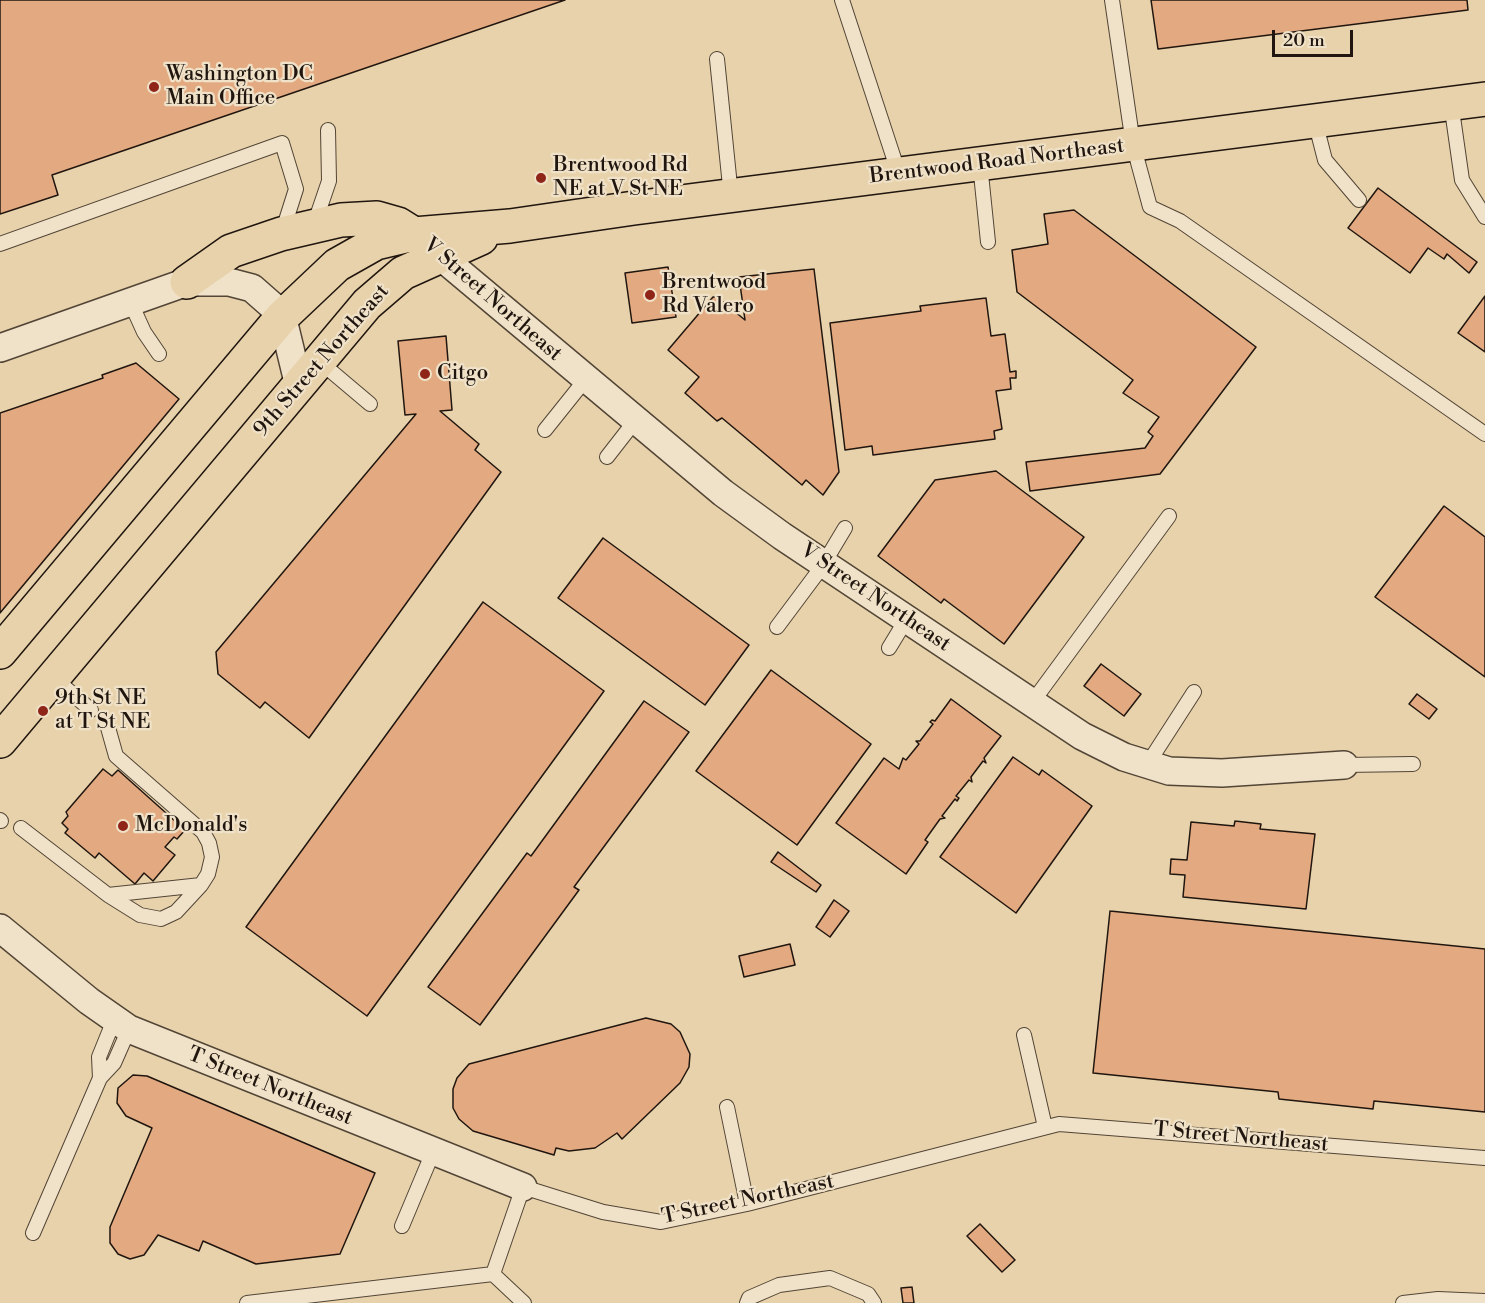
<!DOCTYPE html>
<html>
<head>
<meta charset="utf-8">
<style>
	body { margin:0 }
	#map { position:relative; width:1485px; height:1303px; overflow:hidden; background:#e8d2ab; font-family:"Libre Bodoni",serif }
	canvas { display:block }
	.scale { position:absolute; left:1272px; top:30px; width:81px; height:27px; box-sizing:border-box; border:3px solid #20160f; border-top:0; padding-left:8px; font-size:18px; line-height:21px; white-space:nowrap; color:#20160f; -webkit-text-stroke:4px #f0e2c8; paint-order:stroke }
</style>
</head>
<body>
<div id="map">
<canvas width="1485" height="1303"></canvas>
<div class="scale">20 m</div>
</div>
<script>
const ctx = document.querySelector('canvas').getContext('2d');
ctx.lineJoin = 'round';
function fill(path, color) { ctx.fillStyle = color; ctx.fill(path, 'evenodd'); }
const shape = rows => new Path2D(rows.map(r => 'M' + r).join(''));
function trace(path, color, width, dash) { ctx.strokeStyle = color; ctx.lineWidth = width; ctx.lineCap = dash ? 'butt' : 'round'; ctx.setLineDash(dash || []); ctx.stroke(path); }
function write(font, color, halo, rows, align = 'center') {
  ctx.font = font + ' "Libre Bodoni",serif'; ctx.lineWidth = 4.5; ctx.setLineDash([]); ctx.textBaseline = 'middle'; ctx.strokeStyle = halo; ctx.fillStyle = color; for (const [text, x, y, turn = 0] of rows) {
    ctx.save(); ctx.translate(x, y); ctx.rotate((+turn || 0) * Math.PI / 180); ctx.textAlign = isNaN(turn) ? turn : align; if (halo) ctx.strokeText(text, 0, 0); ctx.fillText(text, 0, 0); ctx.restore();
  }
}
const building = shape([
	[0,0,565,0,52,175,58,195,0,214,0,0],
	[1151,0,1467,0,1468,10,1158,49,1151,0],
	[1378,188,1477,262,1469,273,1447,254,1444,259,1428,248,1410,273,1348,228,1378,188],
	[1074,210,1256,347,1160,474,1030,491,1026,462,1145,448,1153,436,1148,432,1159,417,1123,393,1133,380,1017,292,1012,250,1048,244,1044,214,1074,210],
	[668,267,676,317,632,323,625,273,668,267],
	[814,269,839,472,823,495,806,480,802,485,722,418,717,421,685,393,699,377,668,350,713,297,717,297,745,320,739,277,814,269],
	[1485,296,1485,352,1458,333,1485,296],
	[986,298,991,336,1005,334,1010,372,1016,371,1016,378,1010,378,1011,389,996,391,1002,429,994,431,995,439,873,455,872,446,845,450,830,323,921,311,920,306,986,298],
	[446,336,452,410,440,411,479,444,475,450,501,472,309,738,265,702,260,708,218,674,216,652,416,414,405,415,398,341,446,336],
	[136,363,179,399,0,613,0,413,103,378,102,375,136,363],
	[996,471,1084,537,1004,644,944,599,941,603,878,556,935,480,996,471],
	[1444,506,1485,537,1485,677,1375,597,1444,506],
	[603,538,749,645,705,705,558,598,603,538],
	[483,602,604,691,367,1016,246,927,483,602],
	[1101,664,1141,694,1124,716,1084,686,1101,664],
	[771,670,871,744,797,845,696,771,771,670],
	[1417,694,1437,709,1429,719,1409,704,1417,694],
	[951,699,1001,736,984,758,986,763,983,761,971,777,972,782,969,780,956,796,959,798,957,801,955,799,942,816,945,818,940,819,925,840,928,842,906,874,836,823,884,758,899,769,903,758,906,760,919,744,916,741,920,741,933,724,930,722,932,720,935,721,951,699],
	[644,701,689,732,574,887,579,890,480,1025,428,987,527,853,531,856,644,701],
	[1013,757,1039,775,1042,770,1092,806,1016,913,940,857,1013,757],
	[103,769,112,776,118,770,185,830,177,839,174,837,165,847,175,855,153,881,144,873,135,884,99,853,95,858,65,833,68,829,62,823,68,816,66,812,103,769],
	[1235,821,1261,824,1260,829,1315,834,1306,909,1183,897,1185,875,1170,874,1171,859,1187,860,1191,822,1234,826,1235,821],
	[778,852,821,885,816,892,771,862,778,852],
	[834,900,849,911,830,937,816,927,834,900],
	[1110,911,1485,949,1485,1112,1374,1101,1373,1109,1279,1099,1278,1092,1093,1073,1110,911],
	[790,944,795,965,744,977,739,956,790,944],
	[646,1018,671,1024,680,1032,690,1054,689,1067,680,1083,622,1139,617,1133,595,1148,569,1151,556,1148,554,1155,473,1131,459,1119,453,1108,453,1089,457,1078,469,1064,646,1018],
	[133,1075,147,1076,375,1173,340,1254,256,1264,203,1241,199,1251,158,1235,144,1255,130,1259,118,1254,110,1243,110,1227,152,1128,126,1116,117,1103,118,1088,133,1075],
	[980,1224,1015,1260,1002,1272,967,1236,980,1224],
	[912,1287,914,1303,903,1303,901,1288,912,1287]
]);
const service = shape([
	[842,0,899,174],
	[1112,0,1133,144,1150,207,1180,221,1485,434],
	[717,59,731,196],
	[1451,103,1462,180,1485,217],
	[1315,121,1325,160,1359,200],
	[980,164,988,242],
	[314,225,329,181,328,130],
	[0,244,282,143,296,189,282,233],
	[130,301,144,332,159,354],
	[319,361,370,404],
	[545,430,585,380],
	[607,457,635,421],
	[777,627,821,568,845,528],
	[889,648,906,620],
	[53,677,91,710],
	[1031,704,1169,516],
	[1147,765,1194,692],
	[1344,765,1413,764],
	[0,820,1,821],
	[21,828,108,895,201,885,208,874,212,857,209,843,203,832,116,756,107,724],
	[108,895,140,915,161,919,176,912,201,885],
	[1024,1035,1045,1127],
	[100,1078,99,1057,114,1020],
	[727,1107,747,1204],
	[402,1226,433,1152],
	[33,1233,100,1078,114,1063,129,1029],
	[493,1274,524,1303],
	[247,1303,493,1274,523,1187,603,1212,661,1222,747,1204,1059,1124,1485,1158],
	[747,1303,749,1298,779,1285,830,1278,868,1294,874,1303],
	[1403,1303,1438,1299,1485,1301]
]);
const minor = shape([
	[427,245,723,493,782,536,1082,736,1124,757,1169,771,1222,773,1344,765],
	[0,348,187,282,229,282,252,288,277,310,285,328,299,386],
	[0,928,89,1001,129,1029,523,1187]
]);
const primary = shape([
	[187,282,231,251,281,234,341,220,377,218,398,224,414,234],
	[0,652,281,318,337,265,376,243,414,234,510,226,634,208,1485,99],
	[0,741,367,304,403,273,481,238]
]);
const markers = [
	[154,87,6,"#8f2418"],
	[541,178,6,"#8f2418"],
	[650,295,6,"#8f2418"],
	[425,374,6,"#8f2418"],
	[43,711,6,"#8f2418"],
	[123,826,6,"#8f2418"]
];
const poiNames = [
	["Washington DC",166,75],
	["Main Office",166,99],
	["Brentwood Rd",553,166],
	["NE at V St NE",553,190],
	["Brentwood",662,283],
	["Rd Valero",662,307],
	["Citgo",437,374],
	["9th St NE",55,699],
	["at T St NE",55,723],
	["McDonald's",135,826]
];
const streetNames = [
	["Brentwood Road Northeast",997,162,-7],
	["V Street Northeast",492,300,41],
	["9th Street Northeast",322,361,-49],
	["V Street Northeast",875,598,34],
	["T Street Northeast",270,1087,22],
	["T Street Northeast",1241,1138,5],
	["T Street Northeast",748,1200,-12]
];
fill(building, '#e3aa81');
trace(building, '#20160f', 1.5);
trace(service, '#524536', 16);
trace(minor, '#524536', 30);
trace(primary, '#20160f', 36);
trace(service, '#f0e2c8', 14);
trace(minor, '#f0e2c8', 27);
trace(primary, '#e8d2ab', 33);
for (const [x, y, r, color] of markers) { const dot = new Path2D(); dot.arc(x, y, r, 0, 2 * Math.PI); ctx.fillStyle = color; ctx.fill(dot); trace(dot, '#f0e2c8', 2); }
write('21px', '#20160f', '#f0e2c8', poiNames, 'left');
write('21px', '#20160f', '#f0e2c8', streetNames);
</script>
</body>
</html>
